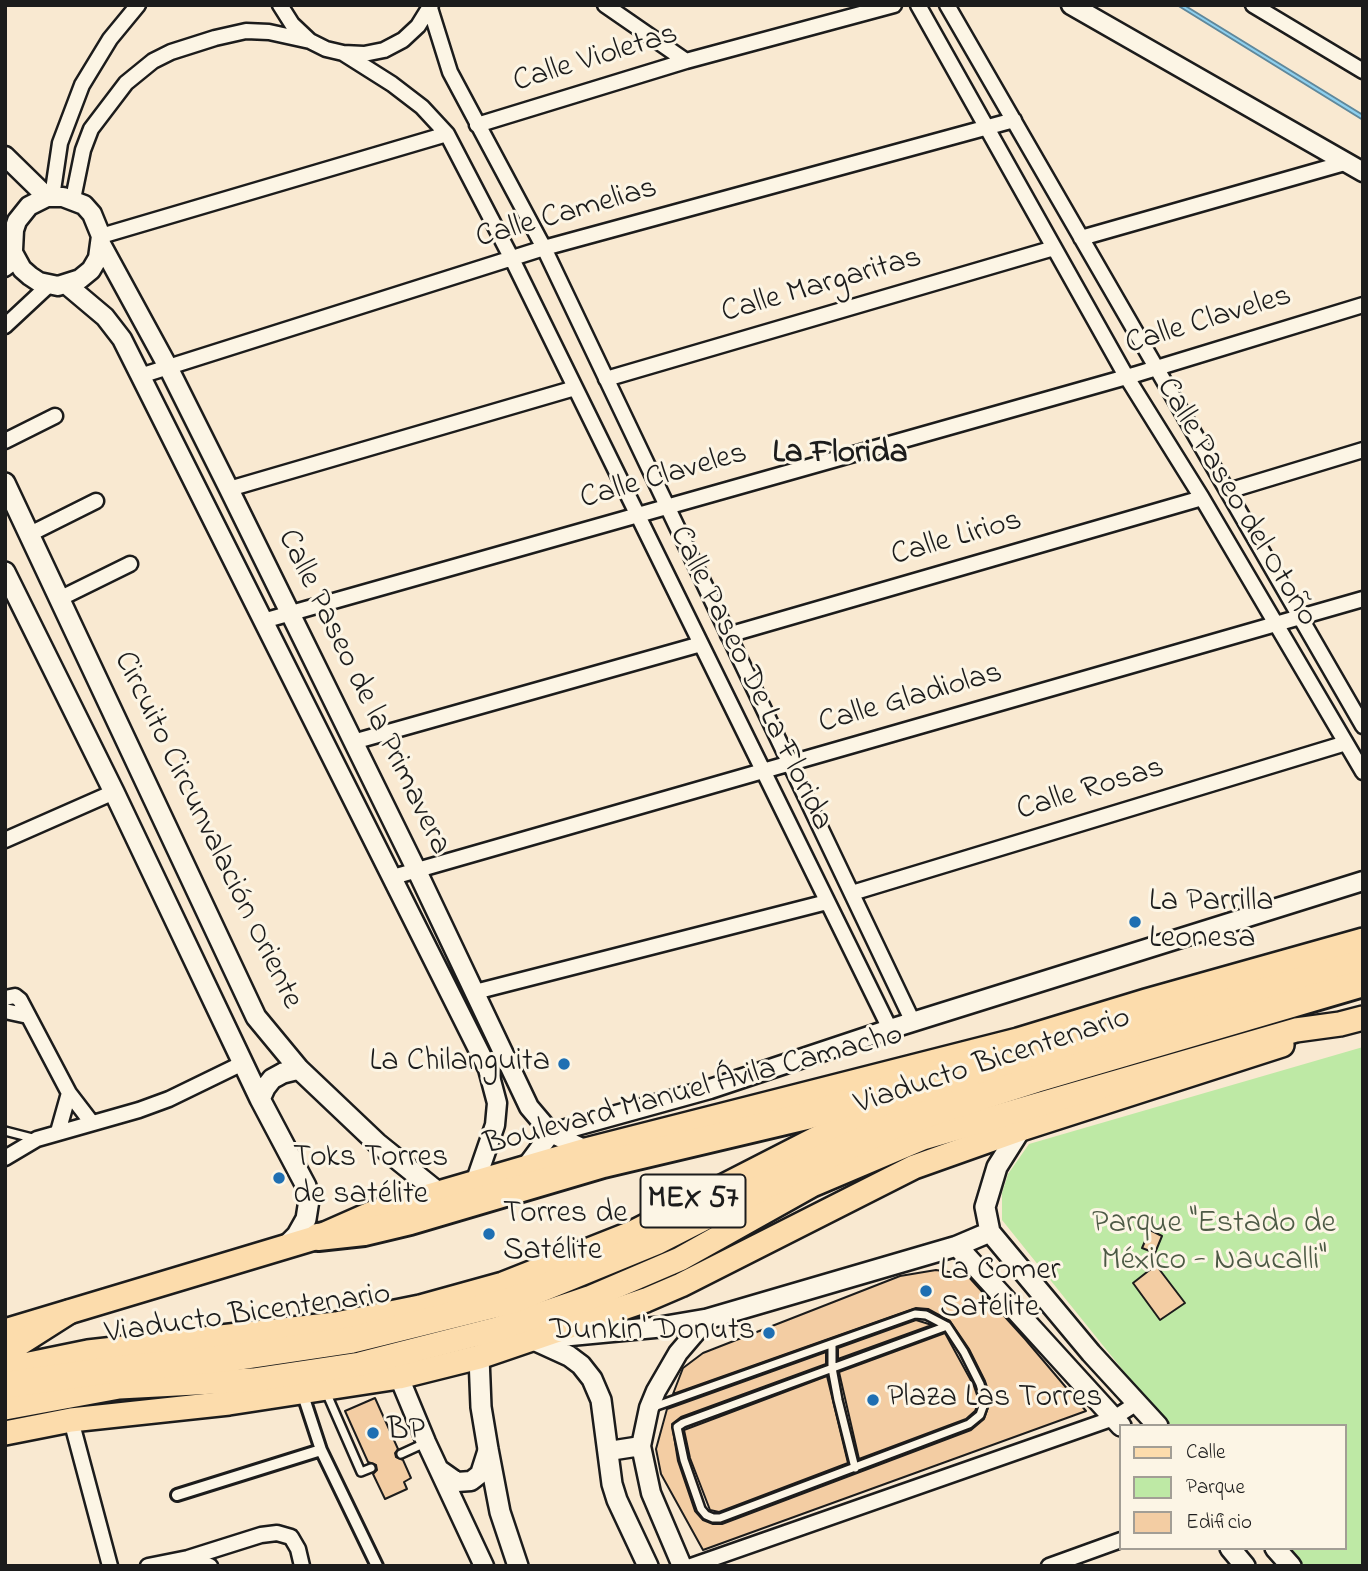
<!DOCTYPE html>
<html>
<head>
<meta charset="utf-8">
<style>
	body { margin:0 }
	#map { position:relative; width:1368px; height:1571px; overflow:hidden; background:#f9e9d1; font-family:"Indie Flower",sans-serif }
	canvas { display:block }
	.frame { position:absolute; inset:0; border:7px solid #1c1c1c; pointer-events:none }
	.legend { position:absolute; left:1119px; top:1424px; width:228px; height:126px; box-sizing:border-box; background:#fcf5e5; border:2px solid #a29e95; margin:0; padding:9px 12px; list-style:none; font-size:21px; color:#1c1c1c }
	.legend li { display:flex; align-items:center; gap:14px; height:35px }
	.legend b { width:35px; border:2px solid #a29e95 }
</style>
</head>
<body>
<div id="map">
<canvas width="1368" height="1571"></canvas>
<div class="frame"></div>
<ul class="legend">
<li><b style="height:9px;background:#fcdcac"></b>Calle</li>
<li><b style="height:19px;background:#bee9a5"></b>Parque</li>
<li><b style="height:19px;background:#f3cda3"></b>Edificio</li>
</ul>
</div>
<script>
const ctx = document.querySelector('canvas').getContext('2d');
ctx.lineJoin = 'round';
function fill(path, color) { ctx.fillStyle = color; ctx.fill(path, 'evenodd'); }
const shape = rows => new Path2D(rows.map(r => 'M' + r).join(''));
function trace(path, color, width, dash) { ctx.strokeStyle = color; ctx.lineWidth = width; ctx.lineCap = dash ? 'butt' : 'round'; ctx.setLineDash(dash || []); ctx.stroke(path); }
function write(font, color, halo, rows, align = 'center') {
  ctx.font = font + ' "Indie Flower",sans-serif'; ctx.lineWidth = 6; ctx.setLineDash([]); ctx.textBaseline = 'middle'; ctx.strokeStyle = halo; ctx.fillStyle = color; for (const [text, x, y, turn = 0] of rows) {
    ctx.save(); ctx.translate(x, y); ctx.rotate((+turn || 0) * Math.PI / 180); ctx.textAlign = isNaN(turn) ? turn : align; if (halo) ctx.strokeText(text, 0, 0); ctx.fillText(text, 0, 0); ctx.restore();
  }
}
const green = shape([
	[1363,1047,1363,1566,1303,1566,1286,1548,1345,1548,1345,1426,1172,1426,1134,1384,1002,1220,1002,1193,1008,1174,1029,1144]
]);
const water = shape([
	[1177,5,1184,5,1363,115,1363,120,1177,5]
]);
const building = shape([
	[1150,1230,1162,1236,1155,1253,1142,1248,1150,1230],
	[1156,1265,1185,1303,1160,1320,1133,1283,1156,1265],
	[936,1270,967,1275,1025,1339,1086,1411,703,1550,661,1474,656,1449,667,1409,826,1352,826,1364,681,1417,672,1424,678,1461,695,1511,703,1520,713,1524,722,1524,971,1430,984,1419,991,1399,985,1381,969,1349,950,1321,928,1309,916,1308,673,1394,683,1368,703,1353,900,1276,936,1270],
	[916,1320,932,1325,838,1359,838,1348,916,1320],
	[945,1333,974,1386,979,1401,975,1411,966,1419,859,1459,839,1372,945,1333],
	[827,1376,848,1463,719,1512,710,1510,690,1458,684,1430,827,1376],
	[375,1398,398,1449,395,1453,396,1457,403,1460,411,1478,404,1482,407,1489,385,1499,373,1474,377,1470,376,1465,368,1462,345,1411,375,1398]
]);
const service = shape([
	[5,1131,36,1139],
	[832,1344,832,1368,838,1400,855,1468],
	[326,1392,361,1472,371,1468],
	[651,1408,915,1314,926,1315,947,1326,964,1352,980,1384,985,1401,980,1415,969,1424,720,1518,713,1518,706,1515,701,1509,684,1460,677,1427,683,1423,947,1326],
	[401,1454,425,1443]
]);
const pedestrian = shape([
	[302,1392,321,1450,377,1566],
	[177,1495,321,1450]
]);
const minor = shape([
	[280,5,292,24,310,41,326,49,343,53,364,54,384,50,403,40,418,26,431,5],
	[605,5,686,61],
	[918,5,1126,376,1202,498,1363,772],
	[947,5,1363,726],
	[1253,5,1363,71],
	[430,8,450,72,544,248,913,1022],
	[343,53,392,84,422,107,447,134,512,259,890,1029],
	[477,125,686,61,894,5],
	[52,197,60,143,82,85,110,39,138,5],
	[73,199,83,150,91,129,126,83,153,61,171,52,215,38,246,31,269,32,310,41],
	[101,236,447,134],
	[1081,238,1348,162],
	[5,269,17,260],
	[5,326,49,285],
	[140,376,544,248,1014,120],
	[606,379,1054,248],
	[5,441,55,416],
	[229,489,575,388],
	[1228,491,1363,450],
	[30,534,96,501],
	[61,598,130,564],
	[263,621,1137,374,1363,305],
	[728,635,1202,498],
	[353,742,701,644],
	[5,840,114,792],
	[393,877,1363,599],
	[852,893,1346,743],
	[475,992,827,902],
	[5,998,15,996,20,1000,69,1093,92,1123],
	[5,1011,28,1016],
	[58,1132,69,1093],
	[5,1158,37,1139,139,1110,169,1099,243,1063],
	[71,1420,110,1566],
	[188,1558,210,1566],
	[148,1566,188,1558,261,1535,277,1533,291,1537,298,1549,302,1566],
	[691,1566,1114,1418,1137,1403],
	[1049,1566,1121,1540]
]);
const tertiary = shape([
	[1071,5,1363,172],
	[5,156,47,197],
	[5,238,22,269,30,276,39,282,58,286,80,279,91,270,98,258,101,236,92,214,84,205,63,197,47,197,29,206,17,221,14,230,13,250],
	[101,244,168,367,229,489,417,871,529,1107,551,1133,586,1150],
	[67,285,105,317,122,339,488,1069,497,1103,495,1125,475,1183],
	[525,1168,551,1133,710,1089,890,1029,1363,881],
	[399,1377,426,1442,484,1566],
	[609,1451,641,1446],
	[440,1470,457,1482,471,1481,480,1474,488,1449],
	[682,1566,651,1493,641,1446,649,1408,656,1391,678,1353,707,1319]
]);
const secondary = shape([
	[5,483,256,1017,299,1069,377,1143,439,1193],
	[5,572,114,792,260,1099,306,1186,309,1200,306,1219,297,1235,285,1247],
	[260,1099,265,1088,272,1079,283,1073,299,1069],
	[1021,1129,997,1167,985,1207,990,1232,1091,1353,1158,1426],
	[957,1246,1121,1426],
	[555,1337,660,1327,707,1319,957,1246,990,1232],
	[534,1340,569,1356,581,1365,592,1379,601,1400,612,1484,617,1500,648,1566],
	[479,1357,481,1407,488,1449,500,1512,518,1566],
	[1230,1548,1245,1566],
	[1275,1548,1291,1566]
]);
const primary = shape([
	[5,1331,318,1237,377,1211,586,1150,1018,1040,1146,1001,1363,940],
	[5,1433,71,1420,229,1403,399,1377,479,1357,646,1300,681,1285,914,1167,1021,1129,1282,1045]
]);
const trunk = shape([
	[5,1351,14,1347,69,1312],
	[5,1369,88,1352,336,1324,420,1307,503,1284,632,1233,835,1129,967,1076,1363,961],
	[5,1408,119,1387,253,1380,360,1364,497,1329,589,1298,680,1259,812,1185,923,1138,1296,1030,1340,1024,1363,1018]
]);
const motorway = shape([
	[318,1237,364,1232,410,1221,603,1164,806,1116,891,1089,967,1076],
	[5,1385,110,1370,237,1357,351,1340,513,1300,657,1241,802,1167,902,1122,1036,1079,1363,983]
]);
const markers = [
	[1135,922,7,"#1f6fb2"],
	[564,1064,7,"#1f6fb2"],
	[279,1178,7,"#1f6fb2"],
	[489,1234,7,"#1f6fb2"],
	[926,1291,7,"#1f6fb2"],
	[769,1333,7,"#1f6fb2"],
	[873,1400,7,"#1f6fb2"],
	[373,1433,7,"#1f6fb2"]
];
const shields = [
	[693,1201,105]
];
const shieldNames = [
	["MEX 57",693,1201]
];
const streetNames = [
	["Calle Violetas",596,60,-17],
	["Calle Camelias",567,215,-16],
	["Calle Margaritas",822,287,-16],
	["Calle Claveles",1209,322,-17],
	["Calle Claveles",664,478,-16],
	["Calle Paseo del Otoño",1235,503,59],
	["Calle Lirios",957,540,-16],
	["Calle Paseo De La Florida",749,679,64],
	["Calle Paseo de la Primavera",362,693,64],
	["Calle Gladiolas",911,700,-16],
	["Calle Rosas",1091,791,-17],
	["Circuito Circunvalación Oriente",206,831,64],
	["Viaducto Bicentenario",993,1063,-18],
	["Boulevard Manuel Ávila Camacho",694,1092,-15],
	["Viaducto Bicentenario",248,1316,-8]
];
const poiNames = [
	["La Parrilla",1149,904],
	["Leonesa",1149,941],
	["La Chilanguita",550,1064,"right"],
	["Toks Torres",293,1160],
	["de satélite",293,1197],
	["Torres de",503,1216],
	["Satélite",503,1253],
	["La Comer",940,1273],
	["Satélite",940,1310],
	["Dunkin' Donuts",755,1333,"right"],
	["Plaza Las Torres",887,1400],
	["BP",387,1433]
];
const parkNames = [
	["Parque \"Estado de",1214,1226],
	["México - Naucalli\"",1214,1263]
];
const neighbourhoodNames = [
	["La Florida",840,456]
];
fill(green, '#bee9a5');
fill(water, '#8dd0ef');
trace(water, '#60889b', 2);
fill(building, '#f3cda3');
trace(building, '#1c1c1c', 2);
trace(service, '#1c1c1c', 12);
trace(pedestrian, '#1c1c1c', 16);
trace(minor, '#1c1c1c', 19);
trace(tertiary, '#1c1c1c', 23);
trace(secondary, '#1c1c1c', 24);
trace(primary, '#1c1c1c', 28);
trace(trunk, '#1c1c1c', 28);
trace(motorway, '#1c1c1c', 32);
trace(service, '#fcf5e5', 7);
trace(pedestrian, '#fcf5e5', 10);
trace(minor, '#fcf5e5', 14);
trace(tertiary, '#fcf5e5', 18);
trace(secondary, '#fcf5e5', 19);
trace(primary, '#fcdcac', 23);
trace(trunk, '#fcdcac', 23);
trace(motorway, '#fcdcac', 26);
for (const [x, y, r, color] of markers) { const dot = new Path2D(); dot.arc(x, y, r, 0, 2 * Math.PI); ctx.fillStyle = color; ctx.fill(dot); trace(dot, '#fcf5e5', 2.5); }
for (const [x, y, w] of shields) { const box = new Path2D(); box.roundRect(x - w / 2, y - 26.5, w, 53, 5); ctx.fillStyle = '#fcf5e5'; ctx.fill(box); trace(box, '#1c1c1c', 2); }
write('bold 30px', '#1c1c1c', null, shieldNames);
write('32px', '#1c1c1c', '#fcf5e5', streetNames);
write('32px', '#1c1c1c', '#fcf5e5', poiNames, 'left');
write('32px', '#4d5a45', '#fcf5e5', parkNames);
write('bold 33px', '#1c1c1c', '#fcf5e5', neighbourhoodNames);
</script>
</body>
</html>
